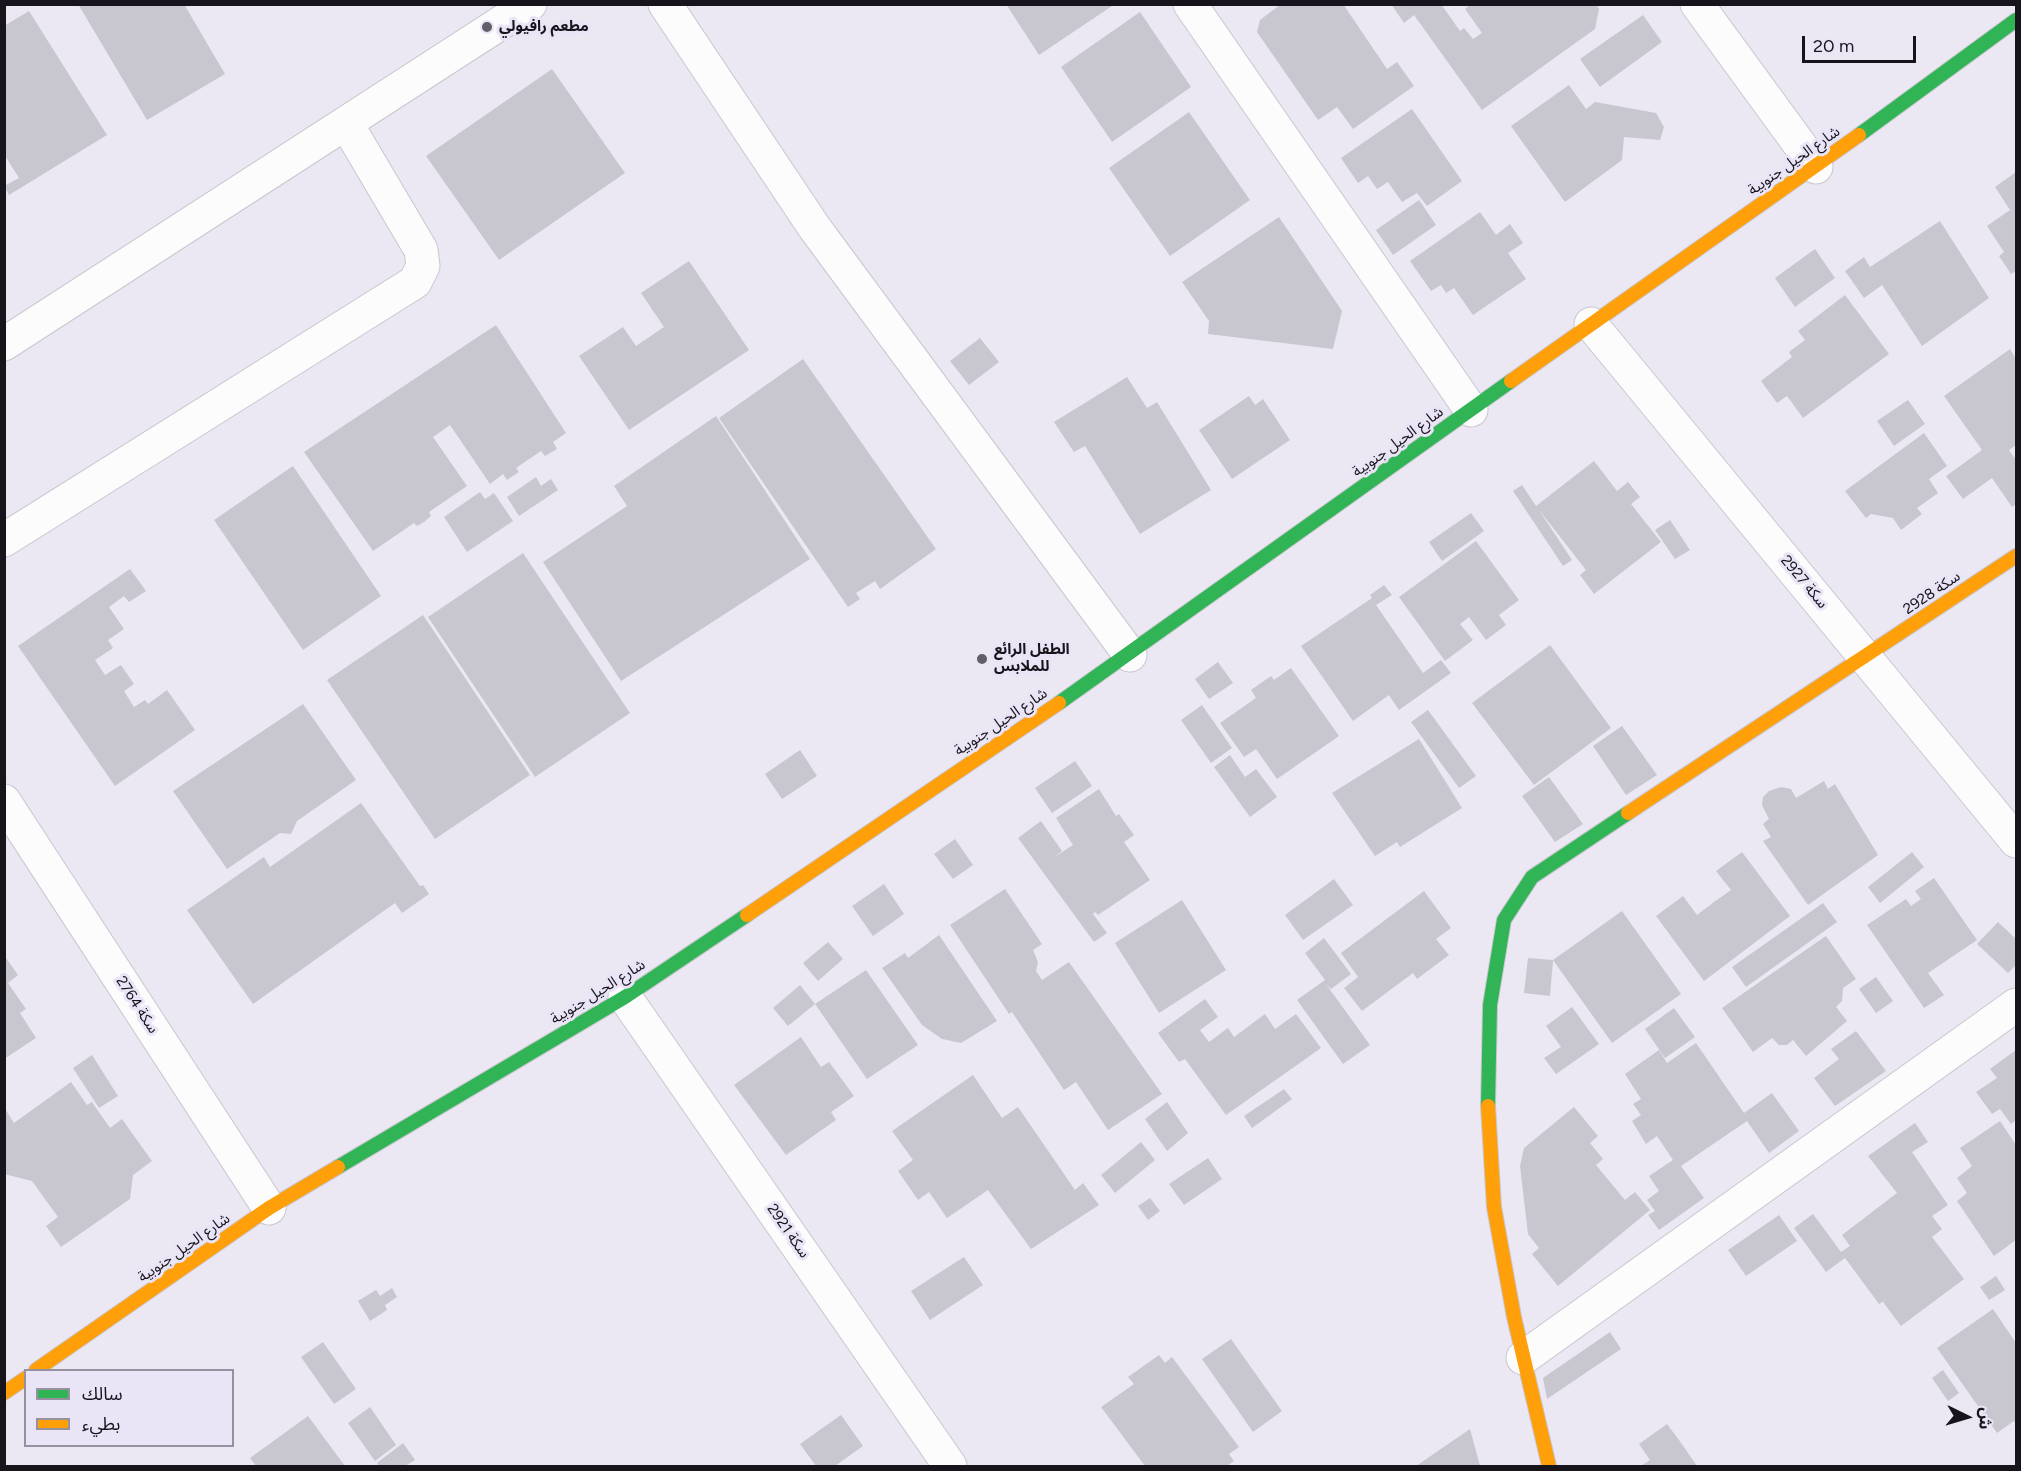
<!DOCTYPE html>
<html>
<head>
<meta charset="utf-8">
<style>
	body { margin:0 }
	#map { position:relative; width:2021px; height:1471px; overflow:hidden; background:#ebe8f3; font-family:Figtree,"Noto Sans Arabic",sans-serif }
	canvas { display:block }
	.frame { position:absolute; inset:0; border:6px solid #17141b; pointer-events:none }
	.legend { position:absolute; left:24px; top:1369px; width:210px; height:78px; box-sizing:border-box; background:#eae4f7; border:2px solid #96919f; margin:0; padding:8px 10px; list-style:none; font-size:18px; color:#17141b }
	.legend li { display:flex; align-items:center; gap:12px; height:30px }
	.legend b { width:30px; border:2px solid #96919f }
	.north { position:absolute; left:1937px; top:1387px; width:60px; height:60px; -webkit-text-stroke:4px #eae4f7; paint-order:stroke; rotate:95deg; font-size:16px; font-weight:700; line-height:24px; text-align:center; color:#17141b }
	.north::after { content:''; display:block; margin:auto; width:21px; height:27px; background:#17141b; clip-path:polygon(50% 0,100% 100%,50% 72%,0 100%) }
	.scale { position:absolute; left:1802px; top:36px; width:114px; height:27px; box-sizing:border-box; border:3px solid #17141b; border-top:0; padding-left:8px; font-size:18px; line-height:21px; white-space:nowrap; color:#17141b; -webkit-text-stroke:4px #eae4f7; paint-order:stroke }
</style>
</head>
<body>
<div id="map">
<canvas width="2021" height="1471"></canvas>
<div class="frame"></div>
<ul class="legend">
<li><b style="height:8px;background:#30b455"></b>سالك</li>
<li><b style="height:8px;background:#ff9f0a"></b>بطيء</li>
</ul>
<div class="north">ش</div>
<div class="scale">20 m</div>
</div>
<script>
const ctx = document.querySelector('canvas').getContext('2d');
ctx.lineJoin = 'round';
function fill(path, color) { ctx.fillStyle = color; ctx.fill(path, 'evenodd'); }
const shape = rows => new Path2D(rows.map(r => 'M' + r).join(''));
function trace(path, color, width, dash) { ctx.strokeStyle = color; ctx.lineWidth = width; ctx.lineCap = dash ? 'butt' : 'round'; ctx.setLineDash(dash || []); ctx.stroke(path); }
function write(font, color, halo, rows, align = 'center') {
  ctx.font = font + ' Figtree,"Noto Sans Arabic",sans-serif'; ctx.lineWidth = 6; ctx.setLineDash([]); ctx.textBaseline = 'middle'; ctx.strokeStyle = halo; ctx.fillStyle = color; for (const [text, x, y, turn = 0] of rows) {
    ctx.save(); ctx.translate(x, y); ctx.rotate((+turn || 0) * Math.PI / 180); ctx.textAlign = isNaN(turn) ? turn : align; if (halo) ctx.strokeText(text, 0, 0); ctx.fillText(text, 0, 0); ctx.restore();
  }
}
const building = shape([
	[78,4,184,4,225,74,147,120],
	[1006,4,1115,4,1039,55],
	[1281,4,1343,4,1387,69,1397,62,1414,86,1353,129,1337,107,1318,120,1257,32,1260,20],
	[1391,4,1441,4,1460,31,1464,28,1473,39,1482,33,1465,9,1471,4,1596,4,1599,9,1595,29,1482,110,1414,15,1404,23],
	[29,11,107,135,9,195,4,186,19,178,4,154,4,26],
	[1140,12,1191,87,1112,142,1061,67],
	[1643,15,1662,42,1600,87,1580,59],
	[552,69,625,173,499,260,426,156],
	[1569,85,1586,109,1595,102,1656,113,1664,127,1660,140,1624,137,1622,160,1565,202,1511,126],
	[1412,109,1462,181,1427,206,1417,193,1402,202,1388,182,1377,189,1368,176,1358,183,1341,158],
	[1189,112,1250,200,1170,256,1109,168],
	[2016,172,2016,271,2011,274,1999,256,2004,252,1987,226,2010,210,1995,187],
	[1419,200,1436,225,1393,255,1376,230],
	[1480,212,1496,235,1510,224,1523,243,1508,253,1526,279,1473,315,1454,288,1446,293,1441,285,1431,291,1410,261],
	[1279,217,1342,311,1333,349,1208,334,1209,321,1182,282],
	[1940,221,1989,298,1922,346,1882,285,1864,298,1845,271,1864,257,1870,267],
	[1815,249,1835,278,1795,307,1775,278],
	[689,261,749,350,629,430,579,356,623,327,636,346,664,327,641,293],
	[1845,295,1889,354,1803,418,1787,396,1777,403,1761,381,1792,357,1789,352,1805,340,1798,331],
	[496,325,566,433,553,442,557,449,545,456,541,451,516,468,519,472,507,480,503,474,490,484,450,425,433,437,467,486,429,512,431,516,424,522,417,526,414,523,373,551,304,452],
	[980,338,999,362,969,385,950,361],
	[2010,349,2016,359,2016,445,2009,450,2016,460,2016,504,2012,507,1992,478,1963,499,1946,476,1982,450,1944,396],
	[803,359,936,549,880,589,875,581,856,593,860,599,848,607,719,418],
	[1127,377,1147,408,1157,402,1211,490,1140,534,1085,446,1074,452,1054,422],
	[1249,396,1255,405,1263,399,1290,440,1232,479,1199,430],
	[1908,400,1925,424,1894,446,1877,421],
	[716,416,810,559,621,681,543,562,627,506,614,486],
	[1924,433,1947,466,1929,479,1938,493,1917,508,1922,514,1901,530,1893,518,1871,514,1866,518,1845,491],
	[1594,461,1617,491,1628,482,1640,497,1631,504,1661,542,1594,594,1580,575,1586,570,1539,510,1572,560,1563,566,1513,491,1522,485,1536,506],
	[293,466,381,596,303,650,214,520],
	[536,477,541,486,551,479,558,490,519,516,507,497],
	[480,492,485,499,494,493,513,521,467,552,444,517],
	[1471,513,1484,531,1442,561,1429,542],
	[1670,520,1690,550,1675,559,1655,530],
	[1476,541,1519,600,1499,615,1506,625,1486,640,1469,617,1460,624,1473,640,1445,661,1399,597],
	[523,553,630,713,535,777,428,617],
	[130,569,146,591,129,602,124,596,109,607,124,629,108,640,113,648,95,660,105,675,121,665,134,684,124,691,134,707,145,700,148,704,167,690,195,730,115,786,18,646],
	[1384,585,1392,595,1376,605,1423,673,1441,660,1451,673,1399,710,1389,695,1353,721,1301,646,1372,598,1370,595],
	[423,615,530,775,435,839,327,680],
	[1550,645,1611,728,1534,785,1472,703],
	[1218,662,1233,683,1209,699,1195,679],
	[1291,668,1339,736,1277,779,1256,749,1244,757,1220,723,1256,698,1251,690,1271,676,1274,680],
	[303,704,356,780,297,821,291,834,280,833,227,869,173,791],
	[1202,705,1232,748,1211,763,1181,720],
	[1428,710,1476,776,1459,788,1411,722],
	[1622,726,1657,775,1626,795,1593,746],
	[1419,739,1462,808,1400,847,1397,842,1375,856,1332,793],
	[800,750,817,776,782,799,765,774],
	[1230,755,1245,777,1256,769,1277,797,1250,817,1214,767],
	[1075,761,1092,786,1052,813,1035,788],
	[1549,777,1583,824,1555,842,1522,796],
	[1824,781,1828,789,1835,784,1878,855,1808,905,1763,841,1771,837,1763,824,1769,819,1762,805,1763,797,1769,791,1781,787,1791,789,1796,798],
	[1099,789,1116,816,1119,814,1134,835,1124,842,1150,880,1098,915,1095,912,1093,914,1107,933,1094,942,1018,838,1041,821,1062,851,1053,858,1073,845,1056,818],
	[361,803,420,886,423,885,429,894,402,913,395,903,253,1004,187,910,264,857,270,867],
	[955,839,973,865,953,879,934,854],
	[1742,852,1790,916,1704,981,1656,916,1683,896,1697,915,1714,902,1731,890,1716,871],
	[1912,852,1924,867,1880,903,1868,887],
	[1934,878,1977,940,1928,973,1944,995,1924,1008,1867,925,1906,899,1911,906,1921,899,1915,891],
	[1334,879,1353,905,1303,940,1285,915],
	[884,884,904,914,873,936,852,906],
	[1005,889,1042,944,1033,950,1038,962,1036,971,1042,980,1069,962,1162,1094,1108,1130,1076,1082,1064,1090,1012,1012,1009,1014,950,925],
	[1424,891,1451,928,1436,939,1449,955,1417,979,1413,973,1362,1011,1344,988,1358,977,1341,953],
	[1182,900,1226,970,1159,1013,1115,943],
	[1823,903,1837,922,1746,987,1732,967],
	[1622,911,1681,994,1612,1043,1553,960],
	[1998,922,2016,939,2016,965,2008,973,1977,944],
	[939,935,997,1021,961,1043,942,1039,922,1025,882,968,905,953,908,958],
	[1826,936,1856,979,1843,988,1842,1001,1836,1007,1847,1021,1806,1056,1793,1040,1787,1045,1779,1045,1772,1038,1753,1052,1722,1008],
	[1324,938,1351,974,1331,989,1326,984,1370,1045,1343,1064,1297,1000,1325,980,1305,953],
	[828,942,843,959,818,981,803,963],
	[4,955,18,975,8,983,26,1009,20,1013,36,1038,4,1059],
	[1528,958,1553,960,1550,996,1524,993],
	[866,970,918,1045,867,1079,815,1004],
	[1876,977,1893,1001,1876,1013,1859,989],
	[800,985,815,1004,788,1026,773,1008],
	[1205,999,1218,1017,1200,1030,1209,1042,1228,1028,1234,1037,1265,1014,1275,1029,1296,1014,1321,1048,1226,1115,1185,1059,1179,1062,1158,1033],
	[1572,1007,1599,1044,1556,1074,1544,1058,1561,1047,1546,1026],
	[1674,1008,1695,1037,1665,1058,1645,1029],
	[1856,1031,1886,1071,1835,1106,1814,1078,1839,1059,1831,1049],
	[801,1037,821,1067,829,1062,854,1096,831,1112,836,1120,786,1155,734,1085],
	[1696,1043,1744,1113,1772,1093,1799,1131,1769,1153,1747,1121,1681,1166,1704,1198,1659,1230,1648,1215,1655,1211,1647,1200,1659,1191,1649,1176,1673,1160,1657,1136,1646,1144,1632,1121,1641,1115,1633,1104,1641,1099,1625,1074,1659,1050,1667,1063],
	[2016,1050,2016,1120,2011,1124,2000,1109,1992,1114,1976,1092,1997,1078,1990,1069],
	[92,1055,118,1096,99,1108,73,1068],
	[973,1075,1002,1118,1018,1107,1075,1190,1083,1183,1099,1205,1031,1249,988,1190,947,1218,929,1192,918,1200,898,1171,913,1160,892,1131],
	[71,1082,87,1105,92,1102,110,1128,122,1119,152,1161,133,1175,130,1199,61,1247,46,1226,58,1217,32,1181,4,1174,4,1107,14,1123],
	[1284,1089,1292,1099,1252,1128,1244,1116],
	[1167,1102,1188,1133,1167,1151,1145,1119],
	[1574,1107,1598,1136,1590,1143,1603,1159,1596,1165,1625,1200,1635,1192,1650,1210,1558,1286,1532,1254,1539,1248,1528,1234,1520,1166,1524,1148],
	[2000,1121,2016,1145,2016,1240,1994,1256,1957,1201,1967,1193,1957,1178,1972,1166,1960,1148],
	[1915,1123,1928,1142,1912,1152,1948,1205,1932,1216,1942,1229,1932,1237,1964,1279,1901,1326,1883,1302,1887,1299,1879,1304,1845,1258,1826,1272,1794,1228,1813,1214,1841,1252,1850,1246,1842,1235,1897,1193,1868,1156],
	[1141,1142,1155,1160,1115,1193,1101,1175],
	[1208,1158,1222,1179,1184,1205,1169,1184],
	[1150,1198,1160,1211,1148,1220,1138,1206],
	[1779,1215,1797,1241,1746,1276,1728,1250],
	[964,1257,983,1285,930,1320,911,1291],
	[1996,1276,2005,1290,1989,1300,1980,1287],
	[392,1288,397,1297,385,1305,387,1310,370,1321,358,1301,376,1290,380,1296],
	[1993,1309,2016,1343,2016,1424,2014,1421,1997,1433,1937,1348],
	[1610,1332,1621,1349,1547,1399,1543,1378],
	[1231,1339,1282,1411,1253,1432,1202,1359],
	[323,1342,356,1389,334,1404,301,1357],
	[1159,1355,1165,1363,1172,1357,1239,1447,1229,1454,1234,1461,1227,1466,1145,1466,1101,1407,1134,1384,1128,1377],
	[1943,1370,1959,1393,1948,1401,1932,1378],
	[370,1407,396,1445,375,1461,348,1423],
	[841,1415,863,1446,835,1466,816,1466,800,1444],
	[308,1416,345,1466,256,1466,250,1458],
	[1667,1424,1679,1440,1697,1466,1641,1466,1650,1460,1639,1444],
	[1470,1429,1480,1466,1416,1466],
	[403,1443,415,1460,405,1466,379,1466,377,1463]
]);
const street = shape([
	[665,4,814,227,1130,655],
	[1190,4,1471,410],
	[1697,4,1816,167],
	[1591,324,2016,841],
	[4,344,530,4],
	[4,540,415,282,423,266,421,250,346,123],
	[4,801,269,1208],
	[625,997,950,1466],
	[1523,1358,2016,1005]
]);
const fast = shape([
	[1859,135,2016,20],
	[1059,703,1511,381],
	[1488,1106,1490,1005,1504,920,1532,877,1628,813],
	[338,1167,625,997,747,915]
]);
const slow = shape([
	[1511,381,1859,135],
	[1628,813,2016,556],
	[747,915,1059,703],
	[1488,1106,1494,1207,1514,1317,1549,1466],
	[36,1370,269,1208,338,1167],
	[4,1393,26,1378]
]);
const markers = [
	[487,27,6,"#615e67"],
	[982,659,6,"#615e67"]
];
const poiNames = [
	["مطعم رافيولي",499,27],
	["الطفل الرائع",994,650],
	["للملابس",994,667]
];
const streetNames = [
	["شارع الحيل جنوبية",1794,161,-35],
	["شارع الحيل جنوبية",1398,442,-36],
	["سكة 2927",1804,582,50],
	["سكة 2928",1932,593,-34],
	["شارع الحيل جنوبية",1001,722,-34],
	["شارع الحيل جنوبية",598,992,-32],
	["سكة 2764",137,1005,57],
	["سكة 2921",788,1231,55],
	["شارع الحيل جنوبية",184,1248,-35]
];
fill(building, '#c8c6cf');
trace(street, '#c8c6ce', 35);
trace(fast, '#c8c6ce', 16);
trace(slow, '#c8c6ce', 16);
trace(street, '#fcfcfd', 33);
trace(fast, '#30b455', 14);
trace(slow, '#ff9f0a', 14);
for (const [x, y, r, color] of markers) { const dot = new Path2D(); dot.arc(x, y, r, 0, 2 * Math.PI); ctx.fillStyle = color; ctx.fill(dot); trace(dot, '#eae4f7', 2); }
write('bold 15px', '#17141b', '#eae4f7', poiNames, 'left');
write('15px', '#17141b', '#eae4f7', streetNames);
</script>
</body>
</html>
